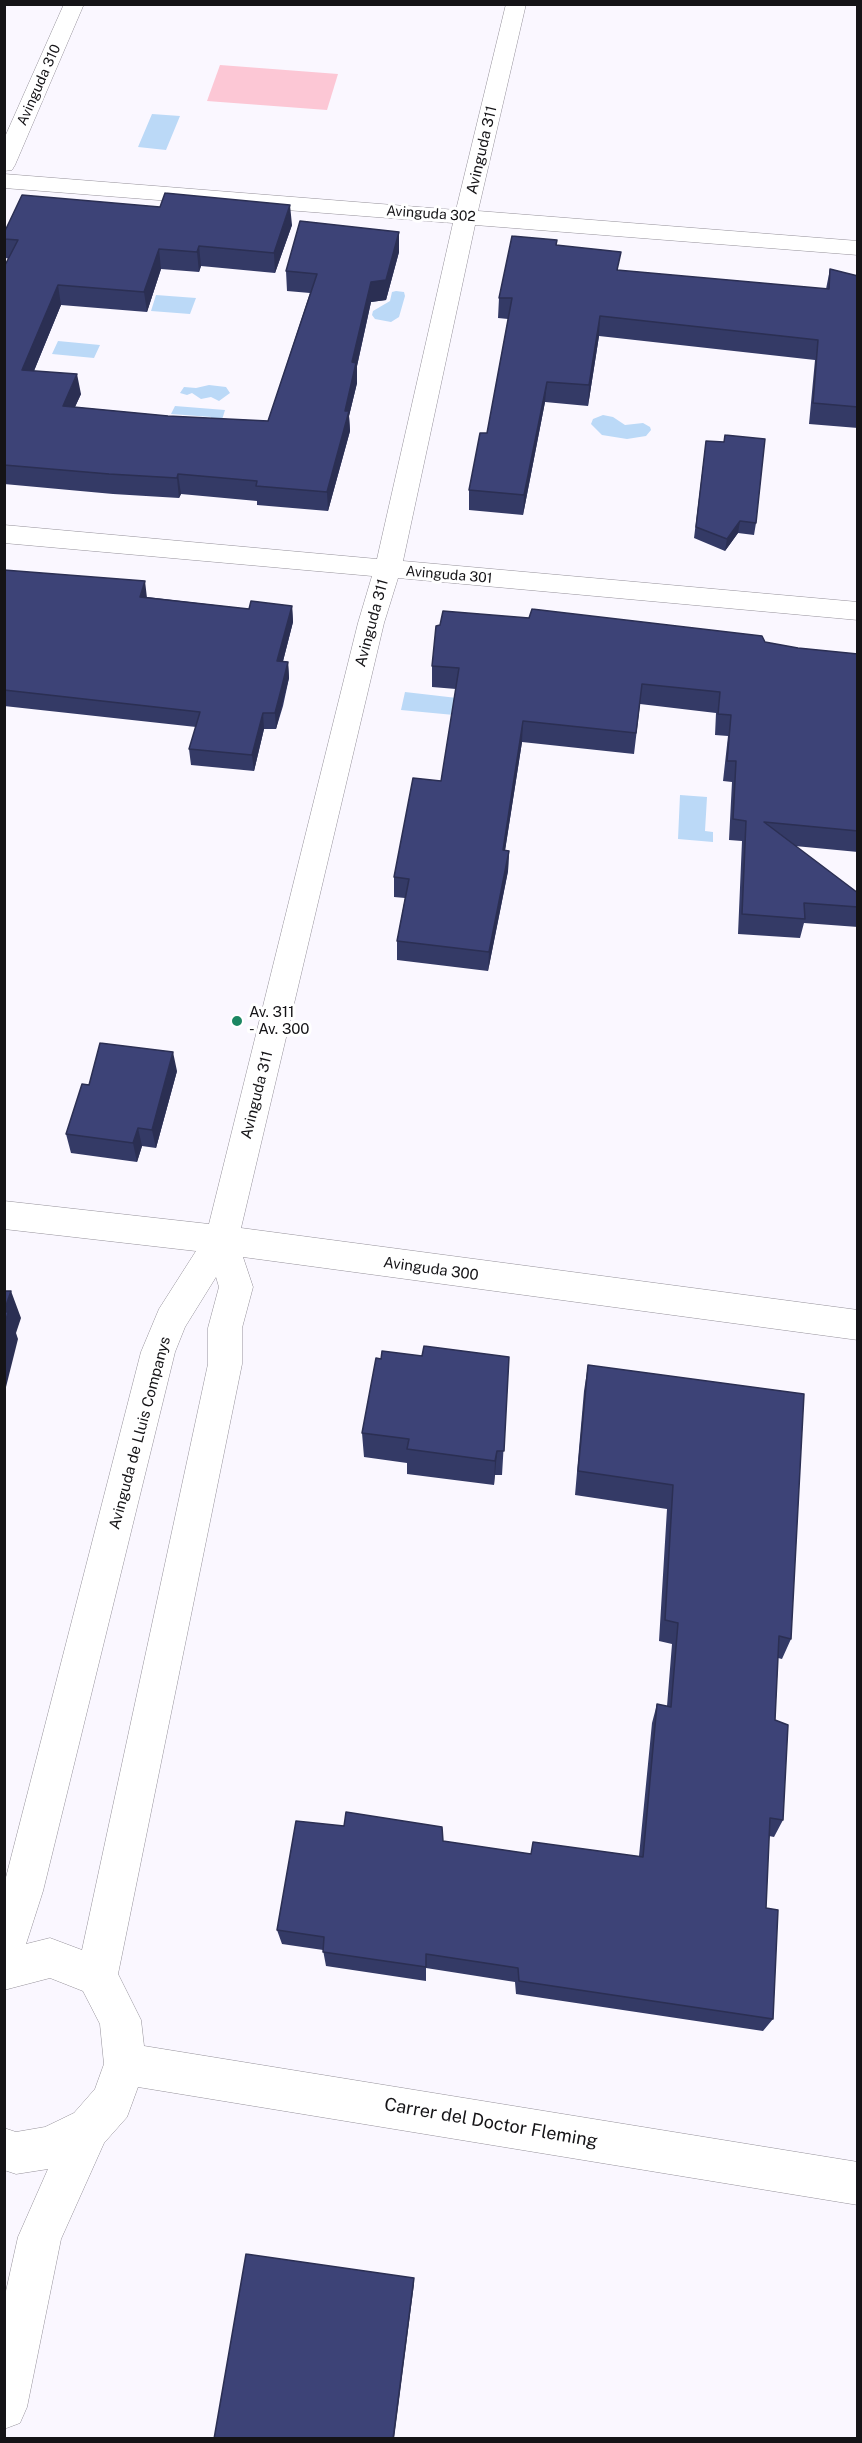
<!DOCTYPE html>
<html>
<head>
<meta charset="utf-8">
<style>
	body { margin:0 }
	#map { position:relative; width:862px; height:2443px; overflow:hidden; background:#faf7ff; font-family:"Public Sans",sans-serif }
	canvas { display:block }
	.frame { position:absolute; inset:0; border:6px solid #151417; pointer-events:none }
</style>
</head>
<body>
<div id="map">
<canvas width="862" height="2443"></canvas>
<div class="frame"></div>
</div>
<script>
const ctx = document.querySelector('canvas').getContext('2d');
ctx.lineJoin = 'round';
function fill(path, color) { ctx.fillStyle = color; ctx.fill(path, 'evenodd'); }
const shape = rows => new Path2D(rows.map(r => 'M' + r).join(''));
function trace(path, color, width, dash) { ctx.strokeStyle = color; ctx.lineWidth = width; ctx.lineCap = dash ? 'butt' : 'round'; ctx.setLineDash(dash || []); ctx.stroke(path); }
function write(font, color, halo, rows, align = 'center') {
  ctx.font = font + ' "Public Sans",sans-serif'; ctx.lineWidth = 6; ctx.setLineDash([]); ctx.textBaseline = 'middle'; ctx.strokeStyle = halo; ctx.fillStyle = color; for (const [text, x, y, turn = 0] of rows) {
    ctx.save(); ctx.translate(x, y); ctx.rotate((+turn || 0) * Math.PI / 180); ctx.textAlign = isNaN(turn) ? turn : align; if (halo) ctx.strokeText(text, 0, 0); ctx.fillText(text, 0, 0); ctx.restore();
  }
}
const green = shape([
	[220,65,338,74,327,110,207,101]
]);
const water = shape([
	[152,114,180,116,166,150,138,147],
	[396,291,404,292,405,296,399,317,391,322,375,319,372,315,373,311,390,301,392,292],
	[156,295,196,298,190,314,151,311],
	[58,341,100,345,94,358,52,354],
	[209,385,226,387,230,393,219,401,211,397,201,399,192,393,187,395,180,393,184,387,196,388],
	[175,406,225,410,221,423,211,422,211,417,171,414],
	[603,415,613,417,625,425,643,423,650,427,651,430,646,436,627,439,602,435,591,424,593,419],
	[405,692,457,698,454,715,401,710],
	[680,795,707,797,705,831,713,832,713,842,678,839]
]);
const street = shape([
	[64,4,84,4,15,165,12,170,4,171,4,139,64,4],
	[506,4,526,4,478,211,858,241,858,255,475,225,403,561,858,602,858,620,398,578,384,623,241,1228,858,1310,858,1340,243,1257,253,1287,242,1328,242,1364,118,1974,141,2020,144,2046,858,2162,858,2205,138,2087,127,2117,104,2143,61,2239,27,2407,20,2423,4,2429,4,2300,18,2237,48,2169,16,2174,4,2170,4,2128,16,2132,45,2127,74,2113,95,2089,104,2064,100,2024,83,1991,50,1978,4,1990,4,1885,141,1352,159,1309,196,1251,4,1229,4,1201,209,1224,358,623,372,576,4,543,4,525,377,559,453,223,4,188,4,174,456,210,506,4],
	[216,1277,219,1287,208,1328,208,1364,82,1950,50,1938,26,1944,43,1891,175,1352,185,1327,216,1277]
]);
const wall = shape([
	[292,225,275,273,201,266,199,272,161,269,147,312,61,305,34,371,81,394,75,407,168,416,268,421,310,293,287,291,286,271,399,252,386,300,371,302,357,366,357,383,349,416,350,431,328,511,257,505,257,501,181,494,179,498,113,494,4,484,4,267,9,259,6,258,4,250,4,233],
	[557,245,619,271,826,289,830,269,858,276,858,428,809,424,815,360,599,336,588,406,545,402,523,515,469,510,469,490,487,433,508,319,498,318,499,298],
	[706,441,756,523,754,535,738,533,725,551,694,538],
	[4,570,147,597,249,609,292,606,293,622,283,661,288,662,289,678,283,706,276,729,264,729,254,771,191,765,189,749,196,727,4,706],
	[765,642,798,648,858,654,858,852,795,846,858,907,858,927,804,923,800,938,738,934,742,841,729,840,732,782,723,781,728,736,715,735,716,713,640,704,634,754,522,742,505,850,509,851,508,871,488,971,397,960,397,941,405,898,394,897,394,877,441,781,456,689,432,687,432,666],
	[177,1071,156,1148,142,1146,137,1162,71,1153,66,1134],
	[422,1356,509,1357,502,1475,495,1475,494,1485,407,1474,407,1463,364,1457,362,1433,381,1359],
	[588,1365,791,1639,782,1659,778,1658,775,1720,783,1820,774,1837,769,1836,766,1908,773,2019,763,2031,516,1994,515,1982,426,1968,426,1981,326,1966,323,1950,282,1944,277,1930,443,1841,531,1854,639,1856,652,1723,657,1704,667,1706,672,1644,659,1641,667,1509,575,1495,584,1391]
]);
const shadedWall = shape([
	[290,205,292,225,275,273,274,253],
	[399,232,399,252,386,300,371,302,357,366,357,383,349,416,350,431,328,511,327,492,345,411,352,362,371,282],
	[199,246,201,266,199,272,197,252],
	[159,249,161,269,147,312,144,292],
	[58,285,61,305,26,390,22,370],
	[600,316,599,336,588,406,589,385],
	[77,374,81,394,66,426,63,406],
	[547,382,545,402,523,515,524,495],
	[178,474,181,494,179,498,177,478],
	[740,521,738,533,725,551,727,539],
	[145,581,147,598,140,597],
	[292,606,293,622,279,677,277,661],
	[288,662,289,678,276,729,275,713],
	[263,713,264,729,254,771,252,755],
	[523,721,522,742,502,870,503,850],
	[509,851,508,871,488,971,489,952],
	[173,1052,177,1071,156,1148,152,1130],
	[138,1128,142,1146,137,1162,133,1143],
	[11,1291,21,1318,16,1333,18,1339,4,1395,4,1311],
	[497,1451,495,1475,494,1485,495,1461],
	[414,2278,414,2284,394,2439,393,2439]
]);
const building = shape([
	[165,193,290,205,274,253,199,246,197,252,159,249,144,292,58,285,22,370,77,374,63,406,168,416,268,421,317,274,286,271,300,221,399,232,386,280,371,282,352,362,356,363,345,411,349,411,327,492,256,486,257,481,178,474,177,478,109,474,4,465,4,267,18,240,4,239,4,233,22,195,160,207,165,193],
	[512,236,557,240,556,245,621,252,617,270,829,289,830,269,858,276,858,407,813,403,818,340,600,316,589,385,547,382,524,495,469,490,480,433,487,433,512,298,499,298,512,236],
	[725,435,765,439,756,523,740,521,727,539,696,527,706,441,724,442,725,435],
	[4,570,145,581,140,597,249,609,251,601,292,606,277,661,288,662,281,690,275,713,263,713,252,755,189,749,200,712,4,690,4,570],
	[532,609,762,636,765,642,798,648,858,654,858,831,764,822,858,893,858,907,804,903,805,919,742,914,746,821,733,819,736,761,727,761,731,715,718,714,720,692,642,684,636,733,523,721,503,850,509,851,489,952,397,941,409,879,394,877,413,778,441,781,459,668,432,666,436,626,440,625,443,611,529,618,532,609],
	[100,1043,173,1052,152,1130,138,1128,133,1143,66,1134,82,1084,89,1085,100,1043],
	[4,1291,11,1291,4,1311,4,1291],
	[4,1312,8,1312,4,1328,4,1312],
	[424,1346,509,1357,504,1451,497,1451,495,1461,407,1449,409,1439,362,1433,376,1358,381,1359,382,1351,422,1356,424,1346],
	[588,1365,804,1394,791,1639,779,1636,775,1720,788,1725,783,1820,770,1818,766,1908,778,1910,773,2019,519,1981,518,1968,426,1954,426,1967,323,1952,324,1937,277,1930,296,1821,344,1826,346,1812,442,1827,443,1841,531,1854,533,1842,643,1857,657,1704,671,1707,678,1623,665,1620,673,1485,578,1471,588,1365],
	[246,2254,414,2278,393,2439,214,2439,246,2254]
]);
const markers = [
	[237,1021,6,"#1b8662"]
];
const farStreetnames = [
	["Avinguda 310",39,85,-66],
	["Avinguda 302",431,214,4],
	["Avinguda 301",449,575,5]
];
const streetNames = [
	["Avinguda 311",482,150,-77],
	["Avinguda 311",372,623,-75],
	["Avinguda 311",257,1095,-76],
	["Avinguda 300",431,1269,8],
	["Avinguda de Lluis Companys",140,1433,-75]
];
const poiNames = [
	["Av. 311",249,1012],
	["- Av. 300",249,1029]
];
const nearStreetnames = [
	["Carrer del Doctor Fleming",491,2123,10]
];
fill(green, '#fcc7d5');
fill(water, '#bbd9f7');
trace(street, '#95919a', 1);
fill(street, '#fff');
fill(wall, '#343a66');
fill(shadedWall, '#2b2f53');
fill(building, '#3d4377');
trace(building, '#2b2f53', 1.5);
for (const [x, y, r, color] of markers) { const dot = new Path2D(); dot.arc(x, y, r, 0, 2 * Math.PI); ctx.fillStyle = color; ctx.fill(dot); trace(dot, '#fff', 2); }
write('14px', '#151417', '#fff', farStreetnames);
write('15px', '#151417', '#fff', streetNames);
write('15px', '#151417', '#fff', poiNames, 'left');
write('18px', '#151417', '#fff', nearStreetnames);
</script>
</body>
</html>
